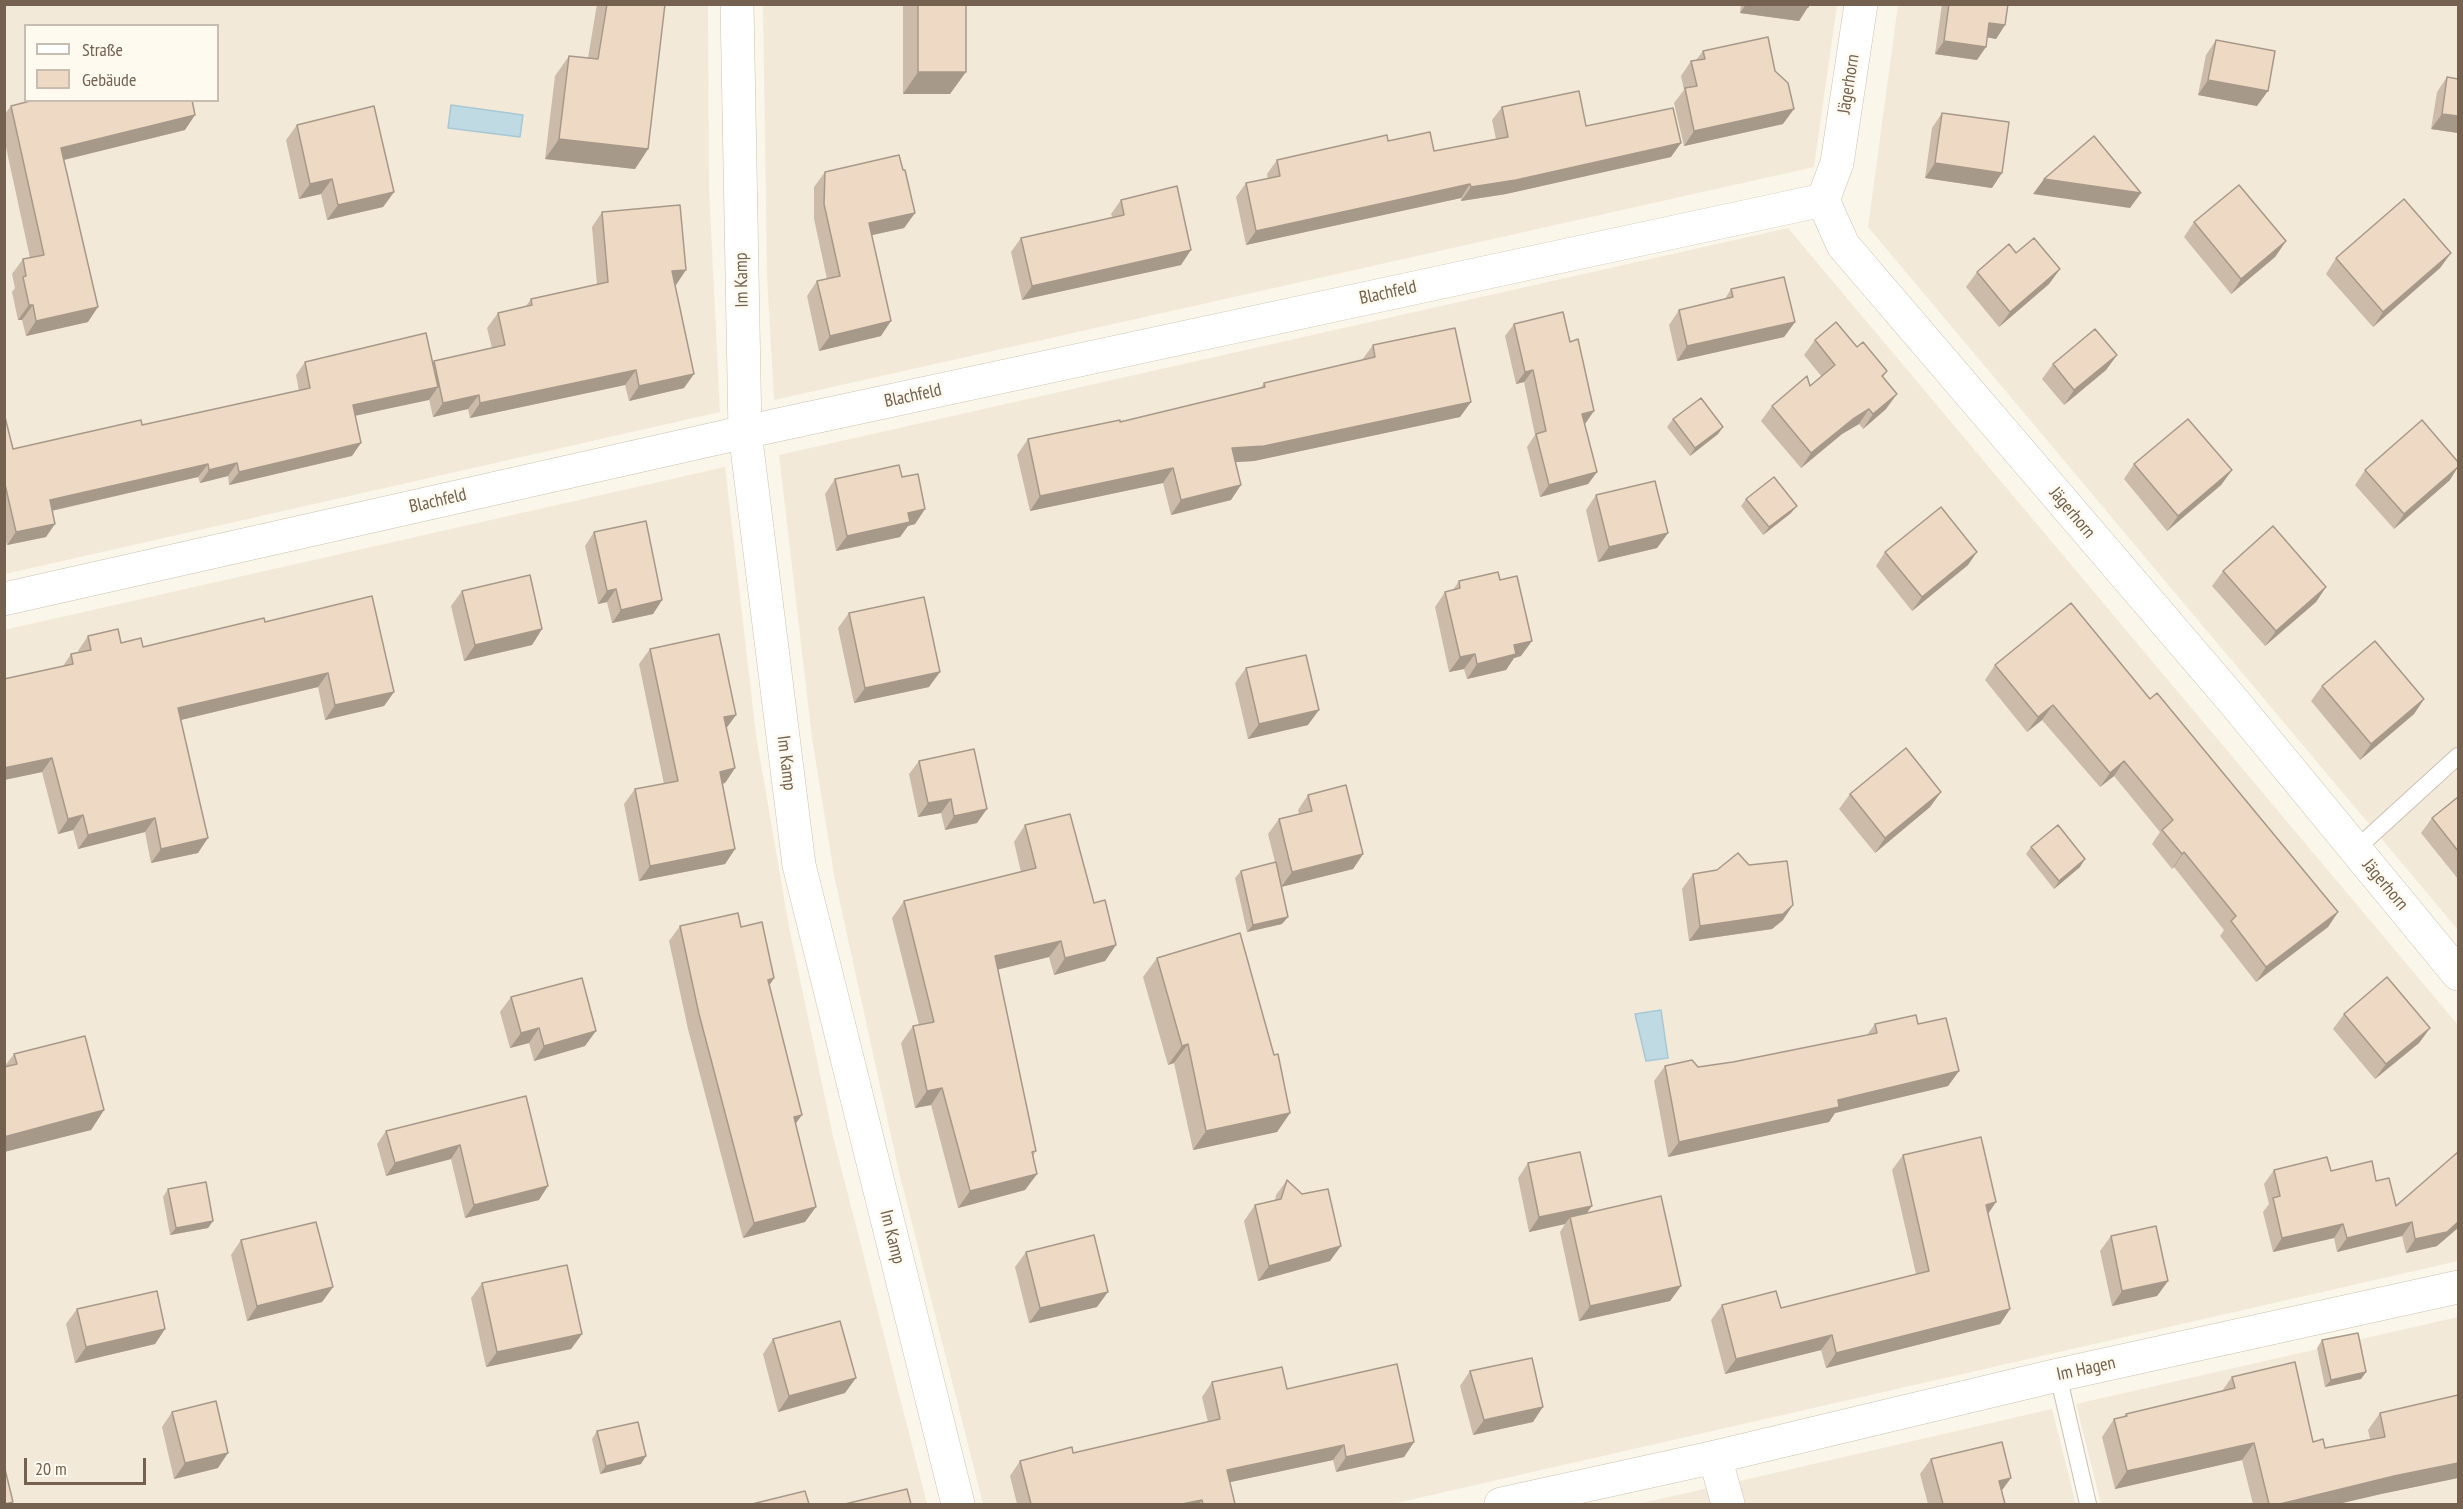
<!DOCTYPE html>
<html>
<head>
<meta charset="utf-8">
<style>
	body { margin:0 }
	#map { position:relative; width:2463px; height:1509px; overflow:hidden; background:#fbf6ea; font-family:"PT Sans Narrow",sans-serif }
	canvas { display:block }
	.frame { position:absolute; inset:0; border:6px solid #74614f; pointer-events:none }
	.legend { position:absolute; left:24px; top:24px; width:195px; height:78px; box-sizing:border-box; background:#fefaf0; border:2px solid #c7bdb0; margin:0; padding:8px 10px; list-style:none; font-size:18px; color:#74614f }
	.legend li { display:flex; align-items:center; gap:12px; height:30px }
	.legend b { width:30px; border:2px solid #c7bdb0 }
	.scale { position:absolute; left:24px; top:1458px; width:122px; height:27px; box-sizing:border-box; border:3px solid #74614f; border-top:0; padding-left:8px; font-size:18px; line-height:21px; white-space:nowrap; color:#74614f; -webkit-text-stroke:4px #fefaf0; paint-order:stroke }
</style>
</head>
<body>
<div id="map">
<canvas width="2463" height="1509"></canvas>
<div class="frame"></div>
<ul class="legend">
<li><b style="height:8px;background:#fff"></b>Straße</li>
<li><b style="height:16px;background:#eedac4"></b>Gebäude</li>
</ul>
<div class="scale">20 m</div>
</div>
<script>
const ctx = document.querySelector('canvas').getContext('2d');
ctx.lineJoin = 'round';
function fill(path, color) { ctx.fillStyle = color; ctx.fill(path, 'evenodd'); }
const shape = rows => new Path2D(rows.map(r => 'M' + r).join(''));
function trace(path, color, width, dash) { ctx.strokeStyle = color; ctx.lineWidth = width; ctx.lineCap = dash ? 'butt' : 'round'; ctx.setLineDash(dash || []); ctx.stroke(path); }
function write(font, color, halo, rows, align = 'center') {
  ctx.font = font + ' "PT Sans Narrow",sans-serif'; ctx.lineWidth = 5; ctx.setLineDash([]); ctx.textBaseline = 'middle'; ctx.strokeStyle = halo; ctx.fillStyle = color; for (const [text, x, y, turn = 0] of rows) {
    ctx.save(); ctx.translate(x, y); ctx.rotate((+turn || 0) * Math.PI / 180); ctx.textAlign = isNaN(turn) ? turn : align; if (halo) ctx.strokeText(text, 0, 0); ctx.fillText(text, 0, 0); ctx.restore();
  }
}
const residential = shape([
	[4,5,708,5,709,189,720,412,5,574],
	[26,26,218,26,218,100,26,100],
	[763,5,1837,5,1814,167,774,400,767,277],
	[1898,5,2458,5,2458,930,1868,227],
	[1788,228,2458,1025,2458,1261,1392,1504,983,1504,898,1168,835,880,812,738,779,455],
	[725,467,756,735,789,927,833,1136,927,1504,5,1504,4,630],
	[2458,1317,2458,1504,2101,1504,2076,1404],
	[2052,1409,2076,1504,1736,1504,1731,1483],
	[1713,1487,1718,1504,1638,1504]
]);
const water = shape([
	[451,105,523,115,520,137,448,128,451,105],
	[1661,1010,1668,1058,1646,1061,1635,1014,1661,1010]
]);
const service = shape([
	[2355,850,2458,756],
	[2058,1375,2088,1504]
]);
const minor = shape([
	[737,4,745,432,799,865,958,1504],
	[1861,4,1837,163,1823,200,1843,245,2235,703,2458,974],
	[4,599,745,432,1823,200],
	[1715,1457,1728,1504],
	[1501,1504,1715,1457,2058,1375,2458,1287]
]);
const wall = shape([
	[597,4,665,4,648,149,635,169,545,159,555,76,569,56,588,58],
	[903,4,966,4,950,94,903,94],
	[1741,4,1809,4,1808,7,1799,21,1740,13],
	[1942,4,2008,4,2005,25,1996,39,1987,37,1977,60,1935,54],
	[2216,40,2257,106,2198,95,2206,55],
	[1703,51,1783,124,1684,146,1674,103,1684,90,1681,76,1691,61,1696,60],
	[2447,77,2458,133,2431,129,2437,92],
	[11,106,185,130,64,160,88,322,26,336,22,320,18,320,12,292,15,288,12,274,23,259,30,258,4,138,4,115],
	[1502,107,1586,126,1671,157,1506,194,1461,201,1461,198,1246,245,1236,197,1246,183,1268,179,1267,174,1277,160,1388,141,1434,151,1496,139,1492,120],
	[1942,113,1992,188,1925,178,1932,128],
	[297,125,394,192,383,207,327,220,321,194,299,199,286,140],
	[903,170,915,213,904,228,872,235,881,336,819,351,807,296,817,281,827,279,814,219,814,187,825,172],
	[1121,200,1181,265,1022,300,1011,252,1021,238,1112,217,1111,214],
	[602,212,676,285,675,285,684,388,629,401,625,385,470,418,468,409,433,417,429,399,355,416,352,456,229,485,228,476,200,483,198,477,52,511,46,537,7,545,4,534,4,413,13,449,142,425,299,391,296,375,305,362,433,363,434,361,492,348,487,328,498,313,526,306,531,299,597,285,592,227],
	[2194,222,2286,241,2275,257,2231,294,2184,237],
	[2016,253,2060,269,2049,284,1999,327,1966,287,1977,272],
	[2451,253,2440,268,2373,327,2326,274,2336,258],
	[1731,289,1795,322,1784,337,1677,361,1669,325,1679,310,1725,299],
	[1514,324,1584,424,1597,472,1588,484,1540,497,1527,447,1535,435,1524,382,1516,384,1505,336],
	[1815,340,1857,347,1887,371,1883,377,1886,409,1863,429,1859,424,1842,434,1801,468,1761,421,1772,406,1810,386,1822,377,1804,355],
	[1373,345,1460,417,1254,461,1236,462,1231,500,1171,515,1163,483,1030,511,1017,455,1028,439,1120,422,1260,389,1264,383,1362,360],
	[2117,355,2106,370,2064,405,2042,379,2053,364],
	[1673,419,1723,427,1718,434,1690,456,1667,427],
	[2134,464,2232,470,2221,485,2167,531,2124,479],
	[2365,470,2450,480,2394,529,2355,485],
	[835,479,925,509,915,524,908,526,900,537,836,551,825,494],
	[1596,495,1668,533,1657,548,1598,562,1586,510],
	[1746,499,1791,513,1763,535,1741,506],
	[594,532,662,600,653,614,612,623,607,602,598,604,585,546],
	[1885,552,1968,565,1912,611,1876,566],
	[2223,571,2326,587,2316,602,2265,646,2212,586],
	[1459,581,1521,656,1514,658,1506,670,1467,679,1464,669,1449,672,1435,607,1445,592,1453,590],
	[462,591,542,629,532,645,464,661,451,606],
	[849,613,929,687,854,703,838,628],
	[265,622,394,692,384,706,325,720,318,687,181,720,198,853,151,863,145,832,78,849,73,830,58,834,42,772,4,780,4,679,63,666,71,654,79,652,78,651,88,636,143,647],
	[650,649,736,715,726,728,735,768,725,783,722,784,735,849,725,864,639,881,624,804,635,789,664,784,639,664],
	[1995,665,2150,699,2338,912,2328,927,2256,982,2220,936,2224,930,2174,867,2172,869,2152,844,2160,832,2114,776,2100,787,2042,720,2027,732,1985,680],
	[1246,668,1308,725,1248,739,1235,683],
	[2322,686,2424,699,2414,714,2360,760,2311,701],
	[919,761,977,823,945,830,941,813,918,817,909,774],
	[1941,792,1930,807,1875,853,1839,809,1850,794],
	[1308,795,1363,854,1353,869,1281,887,1282,924,1247,932,1235,878,1241,871,1275,862,1268,834,1279,819,1299,814,1298,810],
	[2458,797,2458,879,2421,833,2432,818],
	[1025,825,1094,903,1116,945,1105,961,1054,975,1049,957,998,969,1036,1151,1033,1156,1037,1174,1025,1190,958,1208,931,1105,915,1108,901,1043,913,1026,919,1025,892,918,904,901,1021,872,1014,842],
	[2031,847,2080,867,2054,889,2026,854],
	[1693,874,1783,920,1772,929,1689,941,1682,889],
	[680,926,741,927,774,978,769,986,795,1124,805,1222,743,1238,688,1029,669,941],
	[1157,958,1290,1113,1277,1132,1193,1150,1174,1063,1168,1065,1143,977],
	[511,997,585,1046,534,1061,529,1043,510,1048,500,1012],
	[2344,1014,2430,1028,2419,1043,2375,1079,2333,1029],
	[1875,1024,1918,1024,1959,1071,1948,1086,1835,1113,1829,1122,1668,1157,1654,1081,1665,1066,1698,1067,1733,1062,1867,1035],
	[14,1054,104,1110,91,1130,4,1152,4,1067],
	[526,1096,539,1200,465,1218,451,1159,386,1176,377,1144,386,1131],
	[1903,1155,1988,1213,2010,1309,2000,1324,1826,1368,1821,1350,1725,1374,1711,1320,1722,1305,1781,1308,1916,1274,1892,1170],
	[1528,1163,1586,1213,1681,1286,1670,1301,1579,1321,1560,1232,1565,1224,1529,1232,1518,1178],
	[2274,1170,2331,1171,2376,1181,2396,1206,2437,1246,2406,1253,2402,1236,2337,1252,2334,1238,2273,1252,2263,1212,2269,1204,2264,1184],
	[1287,1180,1330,1261,1258,1281,1244,1221,1255,1205,1275,1201,1276,1195],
	[168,1189,213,1221,208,1228,170,1235,163,1197],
	[2111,1236,2168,1281,2157,1296,2112,1306,2100,1251],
	[241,1240,333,1287,322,1302,247,1321,231,1255],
	[1026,1252,1097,1307,1029,1323,1015,1267],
	[482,1283,582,1334,571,1349,486,1367,471,1298],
	[77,1309,165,1329,155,1344,75,1363,66,1324],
	[773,1339,845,1393,778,1412,763,1354],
	[2322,1340,2366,1372,2361,1379,2325,1387,2317,1348],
	[1470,1371,1533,1422,1473,1435,1460,1386],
	[2232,1377,2313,1442,2325,1448,2370,1439,2368,1430,2380,1413,2458,1395,2458,1478,2381,1494,2338,1504,2253,1504,2242,1460,2115,1489,2102,1437,2114,1419,2123,1417,2126,1414,2222,1391],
	[1212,1382,1287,1389,1414,1442,1404,1457,1336,1472,1333,1460,1230,1482,1235,1504,1017,1504,1010,1476,1020,1461,1073,1453,1208,1422,1202,1397],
	[172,1412,218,1468,174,1479,162,1427],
	[597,1431,641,1464,600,1474,592,1439],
	[1931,1459,2001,1491,2005,1504,1928,1504,1920,1474]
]);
const shadedWall = shape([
	[1746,4,1788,4,1808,7,1799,21,1740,13],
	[1989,23,2005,25,1996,39,1980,36],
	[1944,41,1986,47,1977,60,1935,54],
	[918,72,966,72,950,94,903,94],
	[2208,80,2268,91,2257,106,2198,95],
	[1794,109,1783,124,1684,146,1694,131],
	[2442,114,2458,116,2458,133,2431,129],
	[195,115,185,130,51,163,61,148],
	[559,139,648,149,635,169,545,159],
	[1681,143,1671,157,1506,194,1461,201,1471,187],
	[1935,163,2002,173,1992,188,1925,178],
	[332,179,321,194,299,199,310,184],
	[2044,179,2141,193,2130,208,2033,194],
	[1470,184,1461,198,1246,245,1256,231],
	[394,192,383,207,327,220,338,205],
	[915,213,904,228,859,238,869,223],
	[2286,241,2275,257,2231,294,2241,279],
	[1191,250,1181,265,1022,300,1032,286],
	[2451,253,2440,268,2373,327,2383,312],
	[2060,269,2049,284,1999,327,2010,312],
	[686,270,676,285,662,286,672,271],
	[29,305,33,305,22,320,18,320],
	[98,307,88,322,26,336,36,321],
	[891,321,881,336,819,351,830,336],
	[1795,322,1784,337,1677,361,1687,346],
	[2117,355,2106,370,2064,405,2074,390],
	[636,370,625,385,470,418,480,403],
	[1533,370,1524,382,1516,384,1525,372],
	[694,374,684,388,629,401,639,386],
	[438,387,429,400,344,418,353,405],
	[1897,394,1886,409,1863,429,1873,414],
	[479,395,468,409,433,417,443,403],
	[1471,402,1460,417,1254,461,1222,463,1232,448],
	[1869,409,1859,424,1842,434,1801,468,1811,453,1853,419],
	[1594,411,1585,424,1582,414],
	[1723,427,1718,434,1690,456,1695,448],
	[361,443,352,456,229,485,239,472],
	[237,463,228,476,200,483,209,470],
	[208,464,198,477,41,513,50,500],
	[2458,467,2450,480,2394,529,2404,514],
	[1173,468,1163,483,1030,511,1040,496],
	[2232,470,2221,485,2167,531,2178,516],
	[1597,472,1588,484,1540,497,1549,485],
	[1241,485,1231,500,1171,515,1181,500],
	[1797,506,1791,513,1763,535,1769,527],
	[925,509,915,524,908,526,900,537,836,551,847,536,908,513],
	[55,524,46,537,7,545,16,532],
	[1668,533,1657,548,1598,562,1609,547],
	[1977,552,1968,565,1912,611,1922,597],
	[2326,587,2316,602,2265,646,2276,631],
	[616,589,607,602,598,604,607,591],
	[662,600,653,614,612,623,621,610],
	[542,629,532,645,464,661,475,645],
	[1532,641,1521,656,1514,658,1506,670,1467,679,1477,664,1514,645],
	[1475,654,1464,669,1449,672,1460,657],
	[940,672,929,687,854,703,865,688],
	[328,673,318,687,168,723,178,708],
	[394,692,384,706,325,720,335,705],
	[2424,699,2414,714,2360,760,2371,744],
	[2053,705,2042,720,2027,732,2038,717],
	[1319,710,1308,725,1248,739,1259,724],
	[736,715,725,730,724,717],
	[52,758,42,772,4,780,4,768],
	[2124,761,2114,776,2100,787,2110,773],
	[735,768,725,783,709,787,720,772],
	[1941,792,1930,807,1875,853,1885,838],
	[951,799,941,813,918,817,928,803],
	[987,809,977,823,945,830,954,816],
	[83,815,73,830,58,834,68,819],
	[155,818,145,832,78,849,88,835],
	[208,838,198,853,151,863,161,849],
	[735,849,725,864,639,881,650,866],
	[2184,852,2174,867,2172,869,2182,854],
	[1363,854,1353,869,1281,887,1292,872],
	[2085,859,2080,867,2054,889,2059,881],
	[1793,905,1783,920,1772,929,1689,941,1700,926],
	[2338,912,2328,927,2256,982,2266,967],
	[1288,917,1282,924,1247,932,1253,925],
	[1061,941,1049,957,984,973,995,956],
	[1116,945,1105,961,1054,975,1065,958],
	[774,978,764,993,768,980],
	[539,1028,529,1043,510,1048,521,1033],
	[2430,1028,2419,1043,2375,1079,2386,1064],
	[596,1031,585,1046,534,1061,544,1046],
	[1188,1044,1174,1063,1168,1065,1182,1046],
	[1959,1071,1948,1086,1835,1113,1829,1122,1668,1157,1679,1142,1838,1100],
	[942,1088,931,1105,915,1108,927,1091],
	[104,1110,91,1130,4,1152,4,1137],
	[1290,1113,1277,1132,1193,1150,1206,1131],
	[802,1115,791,1130,794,1117],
	[460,1145,451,1159,386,1176,395,1163],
	[1037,1174,1025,1190,958,1208,970,1191],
	[548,1186,539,1200,465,1218,474,1205],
	[1996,1202,1986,1217,1986,1205],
	[1592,1206,1581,1221,1570,1217,1565,1224,1529,1232,1539,1217],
	[816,1207,805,1222,743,1238,754,1223],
	[213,1221,208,1228,170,1235,176,1228],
	[2412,1222,2402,1236,2337,1252,2347,1238],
	[2458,1222,2458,1228,2437,1246,2406,1253,2415,1239],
	[2343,1224,2334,1238,2273,1252,2282,1238],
	[1341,1246,1330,1261,1258,1281,1269,1266],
	[2168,1281,2157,1296,2112,1306,2122,1291],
	[1681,1286,1670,1301,1579,1321,1590,1306],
	[333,1287,322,1302,247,1321,257,1306],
	[1108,1292,1097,1307,1029,1323,1040,1308],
	[2010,1309,2000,1324,1826,1368,1836,1353],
	[165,1329,155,1344,75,1363,86,1347],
	[582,1334,571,1349,486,1367,497,1352],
	[1832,1335,1821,1350,1725,1374,1736,1359],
	[2366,1372,2361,1379,2325,1387,2331,1380],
	[856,1378,845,1393,778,1412,789,1396],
	[1543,1407,1533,1422,1473,1435,1484,1420],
	[1414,1442,1404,1457,1336,1472,1346,1457],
	[2254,1443,2242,1460,2115,1489,2127,1471],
	[1344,1445,1333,1460,1217,1485,1227,1470],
	[228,1453,218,1468,174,1479,185,1463],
	[646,1456,641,1464,600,1474,606,1466],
	[2458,1463,2458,1478,2381,1494,2338,1504,2280,1504,2394,1476],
	[2011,1478,2000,1493,1999,1481],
	[1202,1500,1199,1504,1182,1504]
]);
const building = shape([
	[607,4,665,4,648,149,559,139,569,56,598,59,607,4],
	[918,4,966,4,966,72,918,72,918,4],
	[1788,4,1809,4,1808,7,1788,4],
	[1949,4,2008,4,2005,25,1989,23,1986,47,1944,41,1949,4],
	[1768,37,1775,71,1788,83,1794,109,1694,131,1685,88,1697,86,1691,61,1705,59,1703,51,1768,37],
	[2216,40,2275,51,2268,91,2208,80,2216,40],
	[2447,77,2458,79,2458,116,2442,114,2447,77],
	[1579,91,1586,126,1673,108,1681,143,1516,180,1471,187,1470,184,1256,231,1246,183,1280,176,1277,160,1387,135,1388,141,1430,132,1434,151,1508,137,1502,107,1579,91],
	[34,100,192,100,195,115,61,148,98,307,36,321,33,305,29,305,23,277,26,276,23,259,44,255,11,106,34,100],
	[374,106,394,192,338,205,332,179,310,184,297,125,374,106],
	[1942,113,2009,122,2002,173,1935,163,1942,113],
	[2094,136,2141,193,2044,179,2094,136],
	[899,155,903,170,905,170,915,213,869,223,891,321,830,336,817,281,840,276,824,204,825,172,899,155],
	[2239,185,2286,241,2241,279,2194,222,2239,185],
	[1177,186,1191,250,1032,286,1021,238,1124,215,1121,200,1177,186],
	[2404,199,2451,253,2383,312,2336,258,2404,199],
	[680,205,686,270,672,271,694,374,639,386,636,370,480,403,479,395,443,403,434,361,505,345,498,313,532,305,531,299,608,282,602,212,680,205],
	[2034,238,2060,269,2010,312,1977,272,2009,244,2016,253,2034,238],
	[1784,277,1795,322,1687,346,1679,310,1733,297,1731,289,1784,277],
	[1563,312,1570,342,1578,339,1594,411,1582,414,1597,472,1549,485,1536,434,1546,431,1533,370,1525,372,1514,324,1563,312],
	[1836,322,1857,347,1863,342,1887,371,1882,376,1897,394,1873,414,1869,409,1853,419,1811,453,1772,406,1807,376,1810,386,1835,365,1815,340,1836,322],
	[1455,328,1471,402,1264,446,1232,448,1241,485,1181,500,1173,468,1040,496,1028,439,1120,420,1120,422,1265,387,1264,383,1375,357,1373,345,1455,328],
	[2095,329,2117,355,2074,390,2053,364,2095,329],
	[426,333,438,387,353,405,361,443,239,472,237,463,209,470,208,464,50,500,55,524,16,532,4,480,4,413,13,449,141,420,142,425,310,388,305,362,426,333],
	[1701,398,1723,427,1695,448,1673,419,1701,398],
	[2188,419,2232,470,2178,516,2134,464,2188,419],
	[2422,420,2458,462,2458,467,2404,514,2365,470,2422,420],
	[899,465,902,477,918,474,925,509,908,513,910,522,847,536,835,479,899,465],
	[1774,477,1797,506,1769,527,1746,499,1774,477],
	[1655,481,1668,533,1609,547,1596,495,1655,481],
	[1941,507,1977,552,1922,597,1885,552,1941,507],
	[646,521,662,600,621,610,616,589,607,591,594,532,646,521],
	[2273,526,2326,587,2276,631,2223,571,2273,526],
	[1498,572,1500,580,1517,576,1532,641,1514,645,1516,654,1477,664,1475,654,1460,657,1445,592,1460,588,1459,581,1498,572],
	[530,575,542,629,475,645,462,591,530,575],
	[372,596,394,692,335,705,328,673,178,708,208,838,161,849,155,818,88,835,83,815,68,819,52,758,4,768,4,679,73,664,71,654,91,650,88,636,118,629,121,643,141,638,143,647,264,618,265,622,372,596],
	[924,597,940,672,865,688,849,613,924,597],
	[2071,603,2150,699,2157,693,2338,912,2266,967,2231,921,2236,916,2184,852,2182,854,2162,830,2173,820,2124,761,2110,773,2053,705,2038,717,1995,665,2071,603],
	[719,634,736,715,724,717,735,768,720,772,735,849,650,866,635,789,678,781,650,649,719,634],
	[2375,641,2424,699,2371,744,2322,686,2375,641],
	[1306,655,1319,710,1259,724,1246,668,1306,655],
	[1906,748,1941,792,1885,838,1850,794,1906,748],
	[974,749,987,809,954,816,951,799,928,803,919,761,974,749],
	[1346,785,1363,854,1292,872,1279,819,1312,811,1308,795,1346,785],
	[2458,797,2458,851,2432,818,2458,797],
	[1070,814,1094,903,1105,900,1116,945,1065,958,1061,941,995,956,1036,1151,1032,1152,1037,1174,970,1191,942,1088,927,1091,913,1026,934,1022,904,901,1036,868,1025,825,1070,814],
	[2058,825,2085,859,2059,881,2031,847,2058,825],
	[1738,853,1749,865,1787,861,1793,905,1783,914,1700,926,1693,874,1717,870,1738,853],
	[1276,862,1288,917,1253,925,1241,871,1276,862],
	[738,913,741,927,762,922,774,978,768,980,802,1115,794,1117,816,1207,754,1223,699,1014,680,926,738,913],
	[1240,933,1274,1055,1278,1054,1290,1113,1206,1131,1188,1044,1182,1046,1157,958,1240,933],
	[2387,977,2430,1028,2386,1064,2344,1014,2387,977],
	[582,978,596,1031,544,1046,539,1028,521,1033,511,997,582,978],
	[1916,1015,1918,1024,1946,1018,1959,1071,1838,1100,1839,1107,1679,1142,1665,1066,1692,1060,1698,1067,1733,1062,1877,1033,1875,1024,1916,1015],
	[85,1036,104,1110,4,1137,4,1067,17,1064,14,1054,85,1036],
	[526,1096,548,1186,474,1205,460,1145,395,1163,386,1131,526,1096],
	[1981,1137,1996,1202,1986,1205,2010,1309,1836,1353,1832,1335,1736,1359,1722,1305,1776,1291,1781,1308,1929,1271,1903,1155,1981,1137],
	[1580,1152,1592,1206,1539,1217,1528,1163,1580,1152],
	[2458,1152,2458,1222,2447,1232,2415,1239,2412,1222,2347,1238,2343,1224,2282,1238,2273,1198,2280,1196,2274,1170,2327,1157,2331,1171,2372,1161,2376,1181,2389,1178,2396,1206,2458,1152],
	[1287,1180,1302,1194,1328,1189,1341,1246,1269,1266,1255,1205,1281,1199,1287,1180],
	[206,1182,213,1221,176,1228,168,1189,206,1182],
	[1661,1196,1681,1286,1590,1306,1570,1217,1661,1196],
	[316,1222,333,1287,257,1306,241,1240,316,1222],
	[2156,1226,2168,1281,2122,1291,2111,1236,2156,1226],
	[1094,1235,1108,1292,1040,1308,1026,1252,1094,1235],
	[567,1265,582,1334,497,1352,482,1283,567,1265],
	[157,1291,165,1329,86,1347,77,1309,157,1291],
	[840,1321,856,1378,789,1396,773,1339,840,1321],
	[2358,1333,2366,1372,2331,1380,2322,1340,2358,1333],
	[1532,1358,1543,1407,1484,1420,1470,1371,1532,1358],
	[2295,1362,2313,1442,2323,1439,2325,1448,2385,1437,2380,1413,2458,1395,2458,1463,2394,1476,2280,1504,2269,1504,2254,1443,2127,1471,2114,1419,2127,1416,2126,1414,2235,1388,2232,1377,2295,1362],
	[1397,1364,1414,1442,1346,1457,1344,1445,1227,1470,1235,1504,1203,1504,1202,1500,1182,1504,1031,1504,1020,1461,1072,1447,1073,1453,1220,1419,1212,1382,1282,1367,1287,1389,1397,1364],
	[216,1401,228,1453,185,1463,172,1412,216,1401],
	[638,1422,646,1456,606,1466,597,1431,638,1422],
	[2002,1442,2011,1478,1999,1481,2005,1504,1943,1504,1931,1459,2002,1442],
	[4,1465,13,1502,4,1504,4,1465],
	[907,1489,911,1504,845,1504,907,1489],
	[805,1491,809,1504,752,1504,805,1491]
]);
const streetNames = [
	["Jägerhorn",1849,84,-81],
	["Im Kamp",742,280,-91],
	["Blachfeld",1388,293,-12],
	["Blachfeld",913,396,-12],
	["Blachfeld",438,501,-13],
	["Jägerhorn",2072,513,50],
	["Im Kamp",786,763,83],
	["Jägerhorn",2385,885,50],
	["Im Kamp",892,1237,76],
	["Im Hagen",2086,1369,-12]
];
fill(residential, '#f2e9d9');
fill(water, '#c0dae3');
trace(water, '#a7c8d4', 1.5);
trace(service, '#ccc0b1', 18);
trace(minor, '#ccc0b1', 34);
trace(service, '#fff', 16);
trace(minor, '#fff', 33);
fill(wall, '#cdbba9');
fill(shadedWall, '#a79989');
fill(building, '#eedac4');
trace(building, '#a79989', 1.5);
write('18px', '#74614f', '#fefaf0', streetNames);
</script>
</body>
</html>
